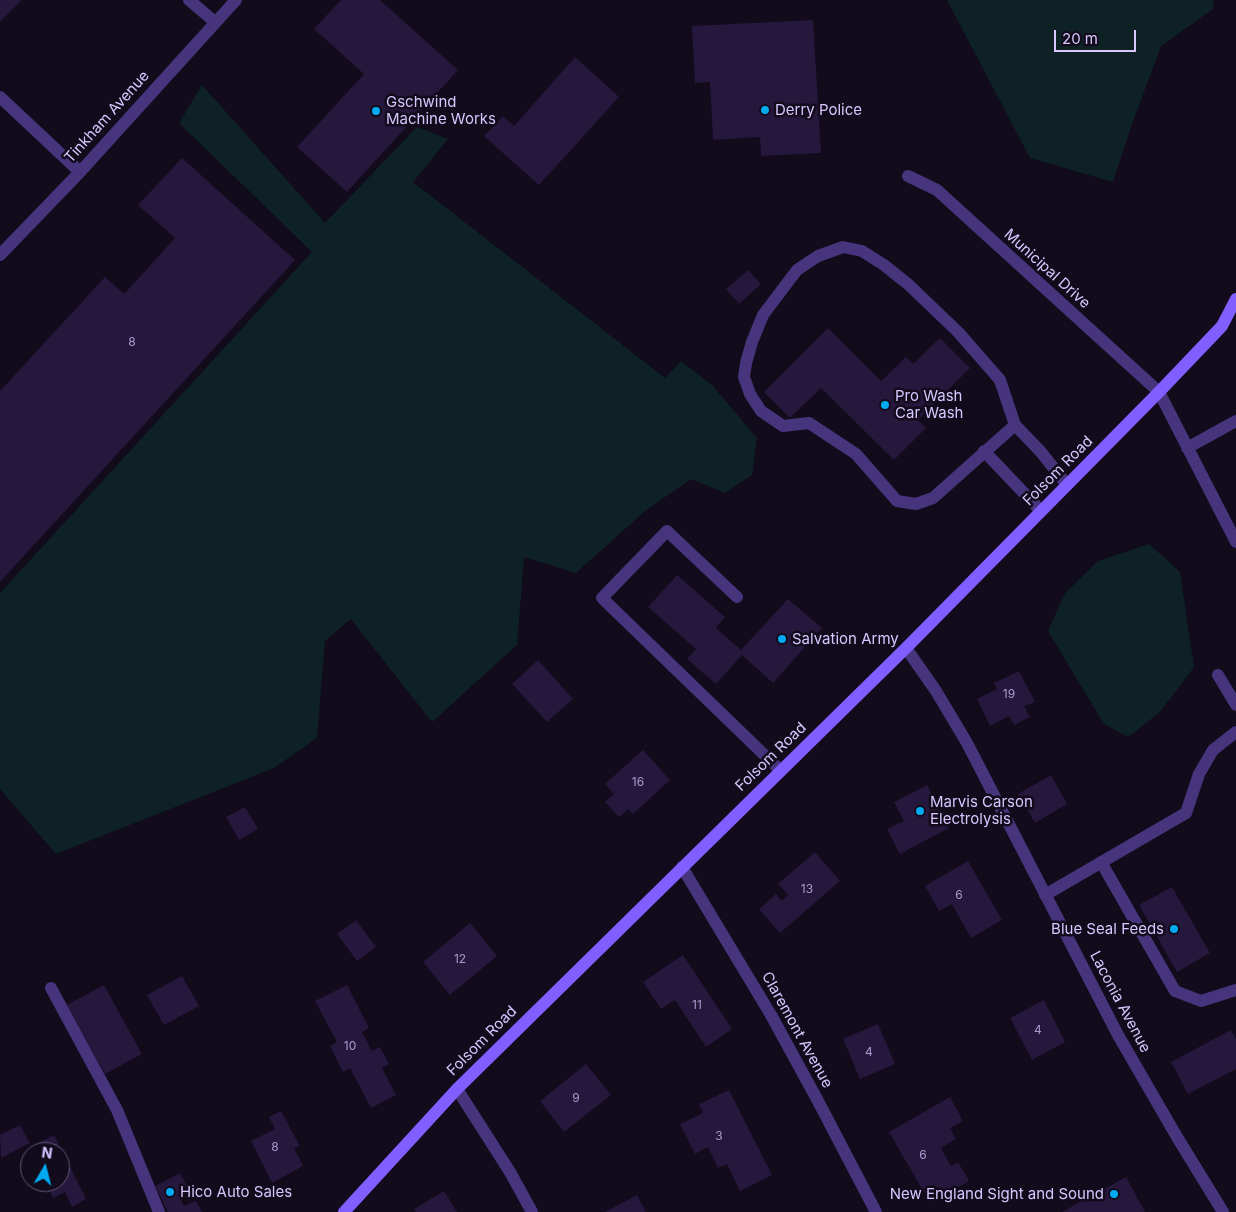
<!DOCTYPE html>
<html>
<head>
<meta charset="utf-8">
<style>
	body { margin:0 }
	#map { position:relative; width:1236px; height:1212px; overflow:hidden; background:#110b1c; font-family:Inter,sans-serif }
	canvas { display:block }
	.north { position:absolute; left:20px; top:1142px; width:50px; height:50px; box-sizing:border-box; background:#110b1c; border:1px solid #615677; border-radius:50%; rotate:8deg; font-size:14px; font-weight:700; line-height:20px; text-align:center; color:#d8c7ff }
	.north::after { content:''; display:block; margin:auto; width:18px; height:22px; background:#00aaf2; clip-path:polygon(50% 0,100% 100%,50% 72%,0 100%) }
	.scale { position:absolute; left:1054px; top:30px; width:82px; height:22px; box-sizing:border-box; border:2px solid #d8c7ff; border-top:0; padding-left:6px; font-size:15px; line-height:18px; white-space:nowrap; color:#d8c7ff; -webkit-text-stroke:4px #110b1c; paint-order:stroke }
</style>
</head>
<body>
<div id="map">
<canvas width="1236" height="1212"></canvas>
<div class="north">N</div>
<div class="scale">20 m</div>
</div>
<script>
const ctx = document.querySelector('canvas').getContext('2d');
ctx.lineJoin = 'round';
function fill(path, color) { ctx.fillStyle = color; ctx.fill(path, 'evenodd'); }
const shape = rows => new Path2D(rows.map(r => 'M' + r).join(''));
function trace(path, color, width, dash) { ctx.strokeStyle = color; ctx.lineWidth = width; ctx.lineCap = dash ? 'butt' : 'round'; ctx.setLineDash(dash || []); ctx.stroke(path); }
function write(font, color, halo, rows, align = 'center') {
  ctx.font = font + ' Inter,sans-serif'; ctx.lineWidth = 5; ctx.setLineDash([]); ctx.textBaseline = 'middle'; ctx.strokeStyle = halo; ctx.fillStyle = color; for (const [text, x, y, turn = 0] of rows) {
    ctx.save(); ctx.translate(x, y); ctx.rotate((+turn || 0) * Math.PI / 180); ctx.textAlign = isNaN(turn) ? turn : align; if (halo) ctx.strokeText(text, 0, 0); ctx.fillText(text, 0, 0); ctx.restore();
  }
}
const green = shape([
	[947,0,1214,0,1213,9,1161,46,1132,124,1113,182,1030,158],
	[202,85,325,223,417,127,448,139,413,182,665,378,681,361,712,385,757,438,752,475,725,493,691,479,645,511,576,573,524,557,517,645,432,722,351,619,325,641,317,738,274,768,56,854,0,789,0,593,312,252,179,123],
	[1149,544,1180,572,1194,667,1160,712,1128,737,1104,724,1048,631,1065,593,1098,561]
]);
const building = shape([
	[0,0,22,0,0,22],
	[341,0,380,0,458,70,347,192,297,147,364,74,314,29],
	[813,20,821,153,761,156,760,137,713,140,710,82,695,83,692,26],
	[575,57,619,97,539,185,484,136,503,116,514,126],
	[182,158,295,260,0,582,0,391,105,277,124,294,175,238,138,205],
	[748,270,761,284,739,304,726,289],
	[828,328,881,381,906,357,913,364,940,338,970,368,918,420,926,428,894,460,821,388,790,418,764,392],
	[677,575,725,617,716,628,741,650,788,599,822,628,773,683,742,655,716,684,687,659,696,649,648,607],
	[538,660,573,699,547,722,512,684],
	[1019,671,1035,702,1024,706,1030,717,1014,725,1009,716,990,726,977,699,997,689,994,683],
	[643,750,670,780,633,814,628,809,619,817,605,802,614,794,605,784],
	[1051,775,1067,804,1035,823,1018,794],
	[927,785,949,828,900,854,887,829,904,821,894,802],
	[245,807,258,829,239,840,226,817],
	[815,852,840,881,780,933,759,909,776,894,782,901,788,895,778,884],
	[968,861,1002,920,971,938,952,904,939,911,925,886],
	[1172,887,1210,953,1177,972,1139,905],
	[356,920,376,947,357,961,337,934],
	[470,923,497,956,450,995,423,962],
	[683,955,732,1029,706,1047,675,1000,661,1009,643,982],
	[182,976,199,1006,164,1025,147,995],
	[104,985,142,1054,105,1074,67,1005],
	[347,985,369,1028,362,1032,372,1051,380,1047,389,1064,382,1068,396,1095,371,1108,350,1068,343,1072,330,1046,337,1042,315,1001],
	[1044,1000,1065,1042,1032,1060,1010,1018],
	[878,1024,895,1064,860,1079,843,1039],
	[1231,1030,1236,1039,1236,1069,1188,1094,1171,1062],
	[586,1064,611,1095,564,1132,540,1101],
	[729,1090,772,1175,740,1191,727,1164,718,1168,708,1147,695,1154,680,1124,703,1113,699,1104],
	[950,1097,963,1121,950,1128,956,1139,941,1148,951,1166,958,1162,969,1181,930,1203,889,1132],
	[281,1111,300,1146,294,1148,303,1166,272,1183,251,1141,275,1129,269,1117],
	[20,1125,30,1143,1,1158,0,1135],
	[54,1135,86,1199,72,1207,65,1192,53,1198,46,1183,60,1182,60,1152,43,1152,38,1143],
	[180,1173,188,1189,178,1194,184,1206,196,1201,202,1212,168,1212,155,1186],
	[1126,1177,1145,1212,1062,1212],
	[444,1191,457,1212,416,1212,414,1209],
	[637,1195,646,1212,605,1212]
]);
const lane = shape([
	[189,0,215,22],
	[0,97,80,172],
	[1159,392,1236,542],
	[1015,425,933,498,916,504,897,501,856,454,809,423,783,426,761,411,750,394,744,377,746,363,752,342,763,315,797,270,818,256,843,247,862,251,884,265,909,285,959,333,1000,380,1015,425,1041,452,1067,485],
	[1187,448,1236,421],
	[984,451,1041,511],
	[737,597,667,531,602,598,780,770],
	[1218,675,1236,705],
	[1101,862,1175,991,1201,1001,1236,990],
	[1045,895,1186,813,1199,774,1213,750,1236,732],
	[51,988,117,1110,159,1212]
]);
const street = shape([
	[908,176,937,190,1159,392],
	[0,255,80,172,236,0],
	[906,648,936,691,967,743,1118,1035,1177,1137,1223,1212],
	[682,867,771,1015,818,1101,876,1212],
	[457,1089,510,1172,532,1212]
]);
const secondary = shape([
	[344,1212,457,1089,906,648,1159,392,1222,326,1236,299]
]);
const markers = [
	[765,110,5,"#00aaf2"],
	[376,111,5,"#00aaf2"],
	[885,405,5,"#00aaf2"],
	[782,639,5,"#00aaf2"],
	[920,811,5,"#00aaf2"],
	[1174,929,5,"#00aaf2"],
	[170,1192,5,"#00aaf2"],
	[1114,1194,5,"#00aaf2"]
];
const numberNames = [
	["8",132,342],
	["19",1009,694],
	["16",638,782],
	["13",807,889],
	["6",959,895],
	["12",460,959],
	["11",697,1005],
	["4",1038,1030],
	["10",350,1046],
	["4",869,1052],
	["9",576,1098],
	["3",719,1136],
	["8",275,1147],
	["6",923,1155]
];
const poiNames = [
	["Gschwind",386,102],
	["Machine Works",386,119],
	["Derry Police",775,110],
	["Pro Wash",895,396],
	["Car Wash",895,413],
	["Salvation Army",792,639],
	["Marvis Carson",930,802],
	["Electrolysis",930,819],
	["Blue Seal Feeds",1164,929,"right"],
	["Hico Auto Sales",180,1192],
	["New England Sight and Sound",1104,1194,"right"]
];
const streetNames = [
	["Tinkham Avenue",107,117,-48],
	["Municipal Drive",1047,269,42],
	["Folsom Road",1058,471,-45],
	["Folsom Road",771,757,-44],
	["Laconia Avenue",1120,1002,62],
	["Claremont Avenue",797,1030,61],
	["Folsom Road",482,1041,-45]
];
fill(green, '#0e2226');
fill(building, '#26173d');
trace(lane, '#46357c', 12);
trace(street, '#46357c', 12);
trace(secondary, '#815eff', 12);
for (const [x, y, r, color] of markers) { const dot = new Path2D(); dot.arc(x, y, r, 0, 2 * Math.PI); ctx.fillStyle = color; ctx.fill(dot); trace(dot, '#110b1c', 2); }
write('12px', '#ac9bce', null, numberNames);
write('15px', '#d8c7ff', '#110b1c', poiNames, 'left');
write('15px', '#d8c7ff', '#110b1c', streetNames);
</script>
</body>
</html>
